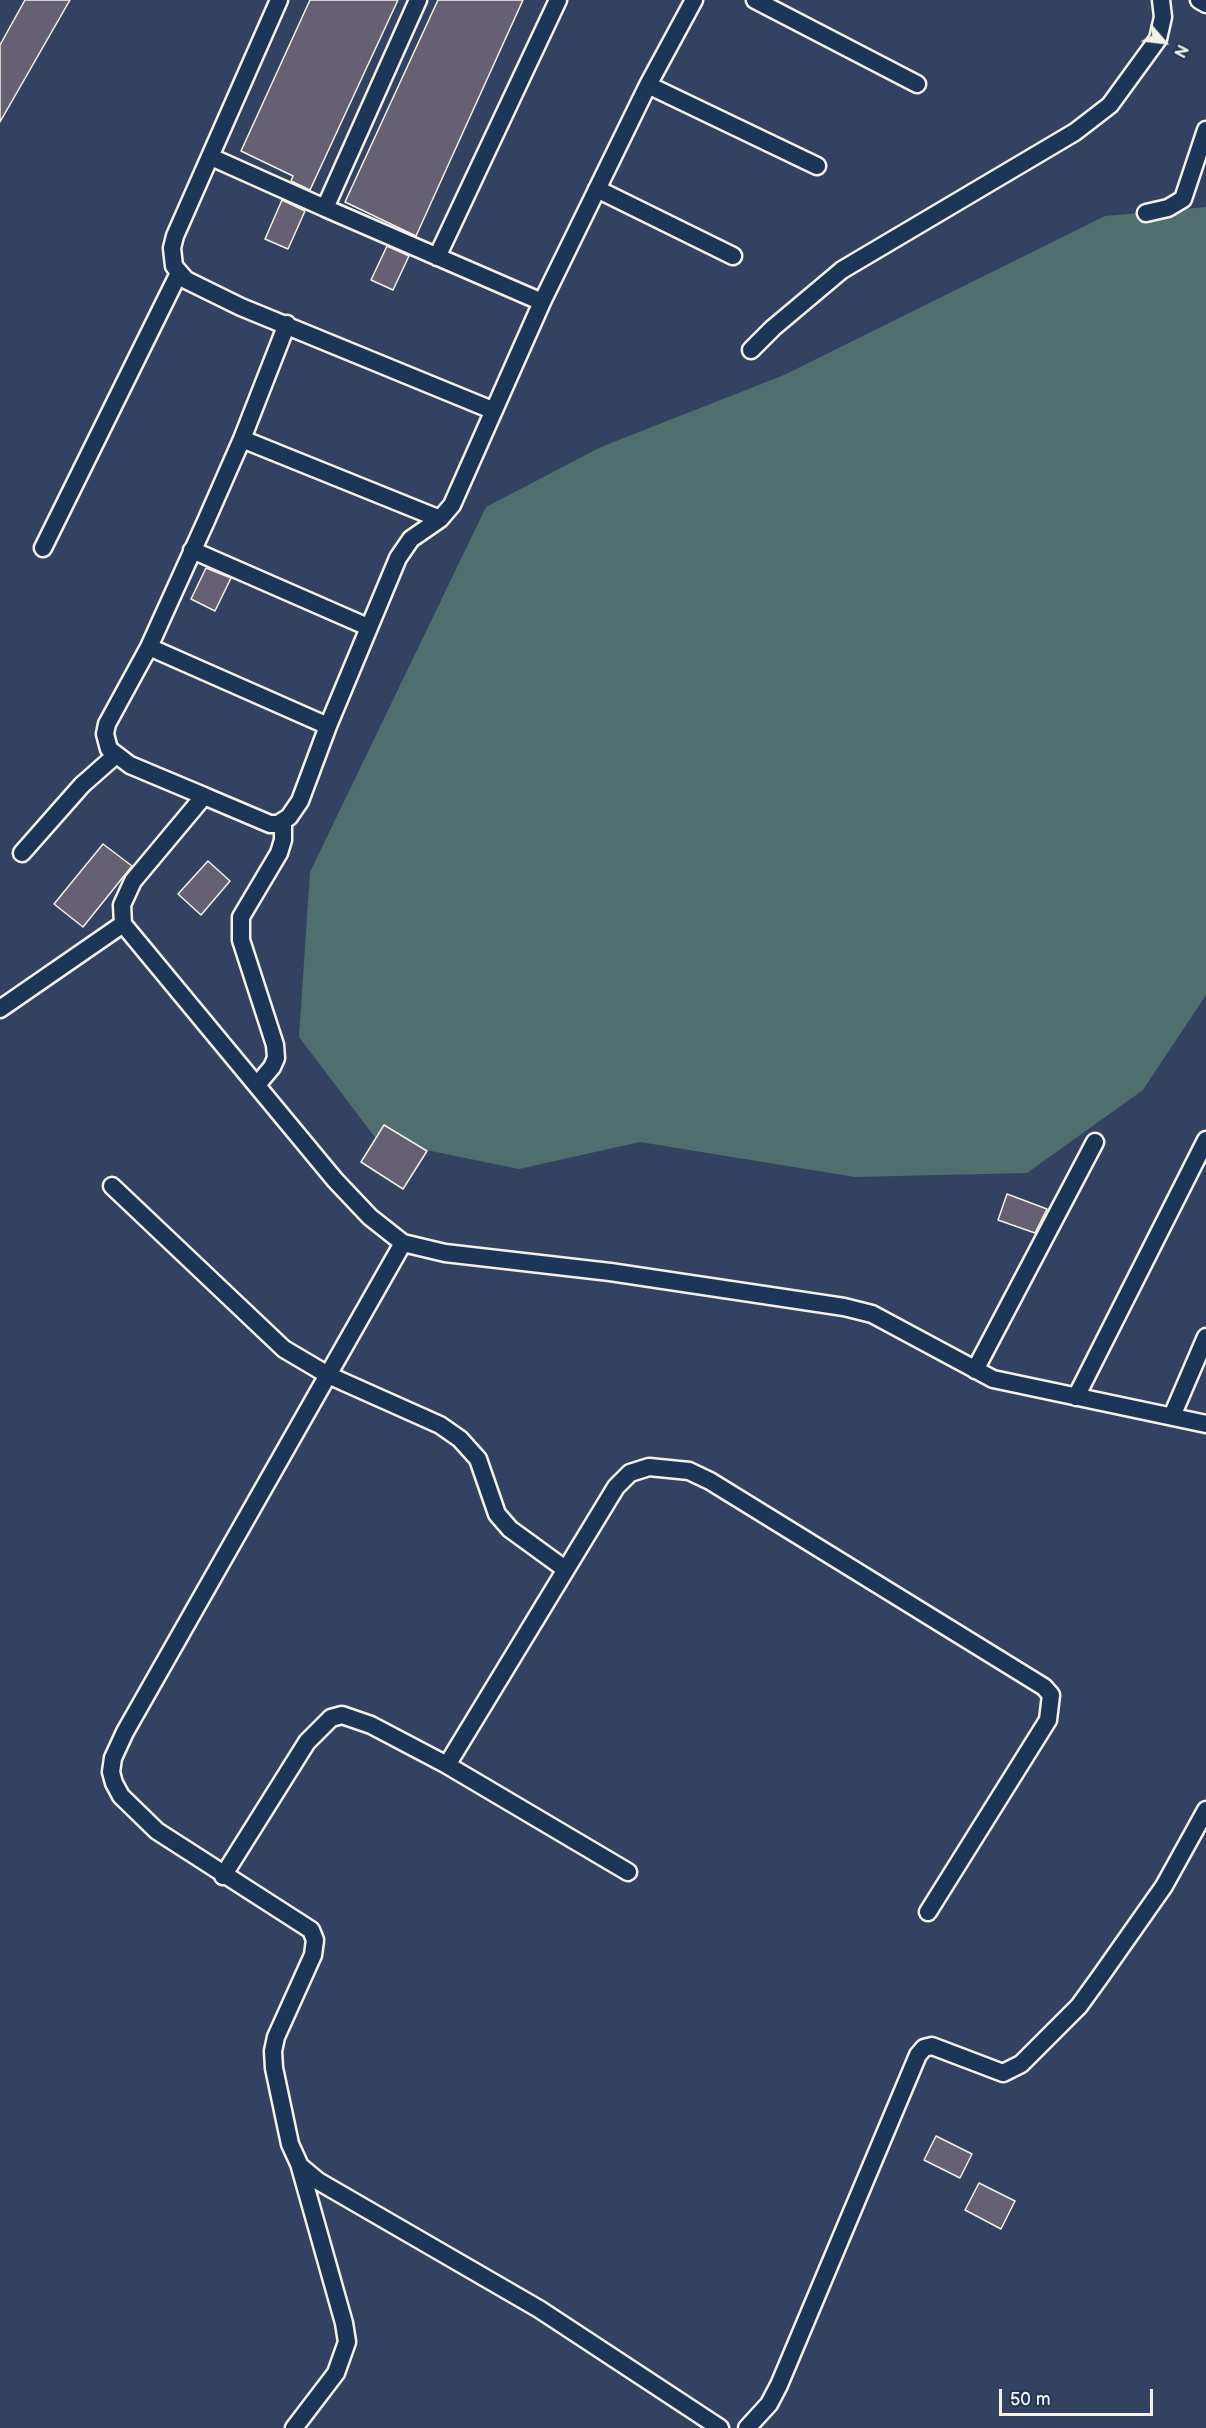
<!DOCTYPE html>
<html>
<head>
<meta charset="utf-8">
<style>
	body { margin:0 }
	#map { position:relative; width:1206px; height:2428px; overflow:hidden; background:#334260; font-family:"Balsamiq Sans",sans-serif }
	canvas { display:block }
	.north { position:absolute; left:1134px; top:12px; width:60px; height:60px; -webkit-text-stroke:4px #1d3557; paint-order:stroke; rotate:118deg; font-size:16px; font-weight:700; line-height:24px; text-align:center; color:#f4f1e8 }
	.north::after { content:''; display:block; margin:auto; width:21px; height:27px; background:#f4f1e8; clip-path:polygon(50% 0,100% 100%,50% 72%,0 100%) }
	.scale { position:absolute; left:999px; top:2389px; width:154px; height:27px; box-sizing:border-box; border:3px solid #f4f1e8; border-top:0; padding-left:8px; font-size:18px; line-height:21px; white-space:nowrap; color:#f4f1e8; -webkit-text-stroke:4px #1d3557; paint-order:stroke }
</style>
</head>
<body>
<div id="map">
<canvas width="1206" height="2428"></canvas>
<div class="north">N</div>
<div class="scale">50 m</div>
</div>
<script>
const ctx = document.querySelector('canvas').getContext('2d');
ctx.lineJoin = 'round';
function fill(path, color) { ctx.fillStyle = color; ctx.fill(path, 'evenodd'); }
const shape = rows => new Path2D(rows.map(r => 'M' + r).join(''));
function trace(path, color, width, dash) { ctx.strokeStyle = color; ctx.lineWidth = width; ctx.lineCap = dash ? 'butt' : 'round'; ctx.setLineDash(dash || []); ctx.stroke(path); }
const green = shape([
	[1206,207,1206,995,1143,1090,1027,1173,855,1177,640,1142,519,1169,377,1140,299,1037,310,872,486,507,601,447,784,375,1105,216]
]);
const building = shape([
	[25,0,70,0,0,122,0,45,25,0],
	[310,0,398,0,310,190,291,181,293,176,241,151,310,0],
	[438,0,523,0,416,236,345,202,438,0],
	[282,200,305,211,288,249,265,239,282,200],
	[387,246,409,256,393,290,371,280,387,246],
	[206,568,231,578,215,611,191,599,206,568],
	[103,844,132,866,83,927,54,904,103,844],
	[208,861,230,881,201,915,178,894,208,861],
	[384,1125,427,1151,403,1189,361,1162,384,1125],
	[1007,1194,1047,1209,1035,1233,998,1220,1007,1194],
	[936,2136,972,2154,960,2178,924,2160,936,2136],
	[979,2183,1015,2201,1001,2229,965,2210,979,2183]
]);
const street = shape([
	[279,0,175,236,172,248,174,266,186,280,241,307,492,410],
	[694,0,648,85,542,302,452,505,440,519,411,539,398,558,328,726,300,801,289,817,278,824,270,824,204,796,133,881,122,905,123,924,335,1180,370,1217,403,1243,445,1253,610,1272,844,1307,872,1314,993,1379,1206,1424],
	[755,0,917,84],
	[1199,0,1206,4],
	[648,85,817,166],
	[211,157,325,208,418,0],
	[597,189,733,256],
	[325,208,542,302],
	[1146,213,1168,208,1183,199,1206,130],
	[437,257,558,0],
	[751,350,773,328,842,270,1075,132,1110,105,1158,39,1163,17,1161,0],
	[242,439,440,519],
	[43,548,179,273],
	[192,550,368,627],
	[149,647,328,726],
	[204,796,130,765,109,749,105,734,107,724,149,647,206,521,242,439,287,324],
	[22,853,82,785,116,755],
	[0,1009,123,924],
	[257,1085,272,1067,276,1058,275,1045,241,940,241,917,279,853,283,840,283,821],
	[112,1186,284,1349,328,1375,440,1425,460,1439,478,1459,497,1514,510,1529,565,1569],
	[403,1243,125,1732,113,1758,111,1772,114,1783,121,1796,157,1831,311,1930,315,1940,313,1955,276,2037,273,2051,274,2068,290,2144,300,2166,318,2181,539,2309,720,2428],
	[975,1370,1095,1142],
	[1076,1397,1206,1140],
	[1172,1416,1206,1337],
	[447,1765,616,1487,630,1473,649,1467,689,1471,710,1481,1044,1687,1051,1695,1048,1720,928,1912],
	[223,1876,307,1742,331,1718,342,1715,371,1725,447,1765,628,1872],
	[294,2428,336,2373,347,2342,344,2323,300,2167],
	[747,2428,769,2404,779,2385,918,2055,924,2048,932,2046,1003,2073,1021,2064,1079,2006,1100,1977,1164,1886,1206,1810]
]);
fill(green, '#4f6e6d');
fill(building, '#656074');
trace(building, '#f4f1e8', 1.5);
trace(street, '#f4f1e8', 21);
trace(street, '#1d3557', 16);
</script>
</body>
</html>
